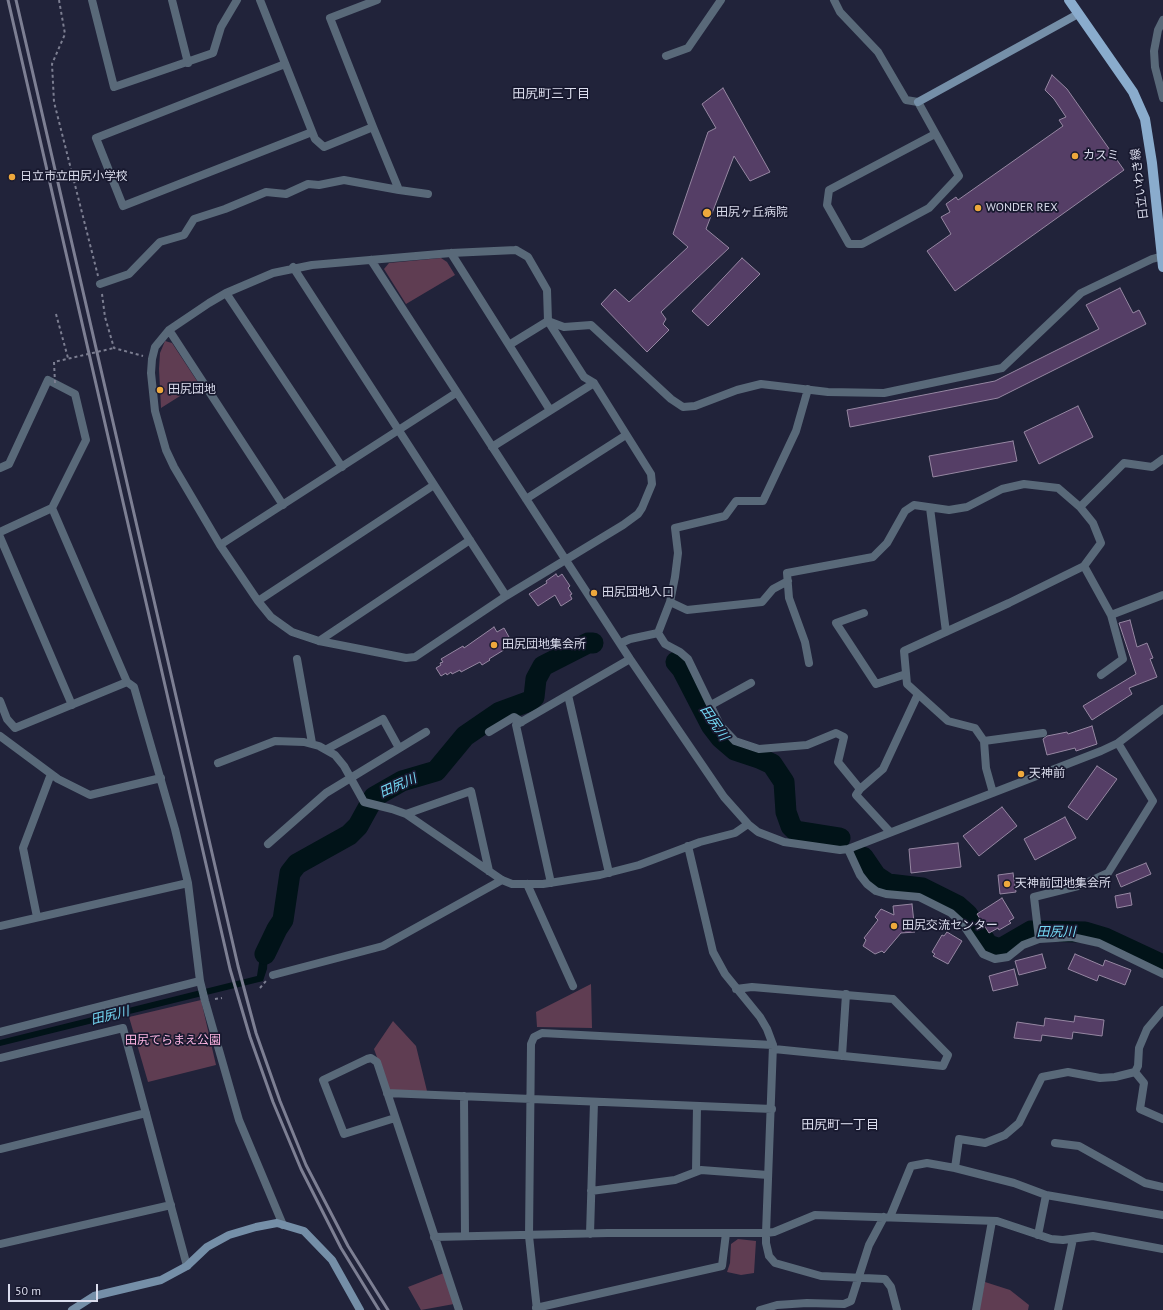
<!DOCTYPE html>
<html>
<head>
<meta charset="utf-8">
<style>
	body { margin:0 }
	#map { position:relative; width:1163px; height:1310px; overflow:hidden; background:#21233a; font-family:"PT Sans",sans-serif }
	canvas { display:block }
	.scale { position:absolute; left:8px; top:1284px; width:90px; height:18px; box-sizing:border-box; border:2px solid #dadcec; border-top:0; padding-left:5px; font-size:12px; line-height:14px; white-space:nowrap; color:#dadcec; -webkit-text-stroke:3px #18192f; paint-order:stroke }
</style>
</head>
<body>
<div id="map">
<canvas width="1163" height="1310"></canvas>
<div class="scale">50 m</div>
</div>
<script>
const ctx = document.querySelector('canvas').getContext('2d');
ctx.lineJoin = 'round';
function fill(path, color) { ctx.fillStyle = color; ctx.fill(path, 'evenodd'); }
const shape = rows => new Path2D(rows.map(r => 'M' + r).join(''));
function trace(path, color, width, dash) { ctx.strokeStyle = color; ctx.lineWidth = width; ctx.lineCap = dash ? 'butt' : 'round'; ctx.setLineDash(dash || []); ctx.stroke(path); }
function write(font, color, halo, rows, align = 'center') {
  ctx.font = font + ' "PT Sans","Noto Sans JP",sans-serif'; ctx.lineWidth = 3.5; ctx.setLineDash([]); ctx.textBaseline = 'middle'; ctx.strokeStyle = halo; ctx.fillStyle = color; for (const [text, x, y, turn = 0] of rows) {
    ctx.save(); ctx.translate(x, y); ctx.rotate((+turn || 0) * Math.PI / 180); ctx.textAlign = isNaN(turn) ? turn : align; if (halo) ctx.strokeText(text, 0, 0); ctx.fillText(text, 0, 0); ctx.restore();
  }
}
const green = shape([
	[441,258,447,262,455,275,406,304,384,269,389,263],
	[165,341,172,343,199,384,161,408,159,369,160,353],
	[591,984,592,1028,537,1027,536,1012],
	[201,1000,216,1065,148,1082,129,1017],
	[393,1021,416,1046,427,1091,389,1091,374,1049],
	[738,1239,756,1241,754,1273,741,1275,727,1272,730,1263,731,1244],
	[444,1273,454,1304,421,1310,408,1287],
	[985,1282,1010,1290,1029,1305,1028,1310,978,1310]
]);
const water = shape([
	[274,927,280,930,268,953,267,969,263,981,0,1046,0,1040,257,976,261,950]
]);
const river = shape([
	[676,662,682,669,711,725,721,738,735,750,759,758,772,764,784,782,786,812,791,826,796,831,840,838],
	[863,857,876,876,888,884,922,888,958,906,967,914,988,945,1000,949,1031,931,1085,932,1105,938,1163,965],
	[265,954,277,929,283,920,290,873,297,864,349,835,358,826,374,797,402,781,436,771,465,736,500,712,530,701,534,697,536,679,543,666,588,643,593,643]
]);
const building = shape([
	[1052,75,1067,89,1124,170,955,291,927,251,951,234,941,217,950,212,946,204,956,197,958,200,1063,126,1059,120,1066,117,1054,99,1045,90,1052,75],
	[723,88,770,172,750,181,734,156,706,229,729,248,661,312,666,319,663,324,669,330,647,352,601,304,615,289,629,302,688,247,673,234,708,132,716,128,702,104,723,88],
	[742,258,760,274,708,326,692,311,742,258],
	[1120,288,1133,313,1139,310,1146,324,998,398,850,427,847,410,995,381,1099,329,1086,305,1120,288],
	[1078,406,1093,437,1039,464,1024,432,1078,406],
	[1013,441,1017,461,933,477,929,456,1013,441],
	[556,574,558,577,562,574,570,586,568,588,572,594,570,595,572,599,561,606,555,595,538,606,529,594,547,583,546,581,556,574],
	[1130,620,1137,647,1147,643,1153,658,1150,659,1157,677,1129,688,1132,694,1092,720,1083,706,1136,674,1119,623,1130,620],
	[494,627,497,632,504,628,509,637,502,641,507,648,489,659,490,660,482,665,480,662,461,672,460,670,452,674,451,672,447,675,446,673,441,676,436,668,441,665,440,663,443,662,441,659,463,646,464,648,494,627],
	[1092,726,1097,744,1076,751,1075,748,1047,755,1043,739,1047,736,1067,732,1068,734,1092,726],
	[1097,766,1117,779,1087,820,1068,807,1097,766],
	[1002,807,1017,826,979,856,963,836,1002,807],
	[1065,817,1076,838,1035,860,1024,839,1065,817],
	[958,843,961,867,911,873,909,849,958,843],
	[1146,863,1151,874,1121,887,1116,875,1146,863],
	[1013,873,1016,892,1000,894,998,875,1013,873],
	[1130,893,1132,905,1117,908,1115,896,1130,893],
	[1002,898,1014,918,1009,921,1011,923,999,930,998,928,989,933,977,914,1002,898],
	[912,904,915,932,901,933,884,953,882,951,875,954,863,946,866,940,864,938,878,920,875,917,881,909,894,915,893,906,912,904],
	[947,932,962,941,948,964,933,956,935,954,932,952,942,935,944,936,947,932],
	[1042,954,1046,968,1019,975,1015,961,1042,954],
	[1075,954,1103,966,1105,960,1131,970,1125,985,1099,975,1097,981,1068,969,1075,954],
	[1014,969,1018,985,993,991,989,976,1014,969],
	[1075,1016,1104,1020,1102,1036,1073,1032,1072,1039,1042,1035,1041,1041,1014,1038,1017,1022,1044,1026,1045,1018,1074,1022,1075,1016]
]);
const path = shape([
	[59,0,65,34,52,64,54,102,98,276],
	[102,294,105,317,114,348,143,356],
	[56,314,68,358],
	[260,988,266,981],
	[215,999,222,998]
]);
const street = shape([
	[92,0,114,87,213,53,221,27,237,0],
	[172,0,188,63],
	[260,0,315,139,324,147,373,127,330,18,377,0],
	[834,0,840,12,878,52,906,100,918,102,959,176,929,208,862,244,849,244,827,205,829,190,935,134],
	[1163,20,1158,30,1154,51,1155,67,1163,98],
	[666,56,688,48,721,0],
	[285,64,96,138,123,206,312,132],
	[399,190,428,194],
	[516,250,528,257,543,283,547,290,548,321,584,377,594,383,651,474,652,484,642,508,638,514,623,525,506,596,415,657,406,658,319,641,292,632,271,617,258,601,220,545,174,467,166,450,155,411,151,373,152,359,155,347,169,330,209,303,226,293,273,273,312,265,451,253,516,250],
	[451,253,550,410],
	[371,260,630,659,724,797,748,824,758,832,784,842,840,850,848,849,1101,751,1118,743,1163,709],
	[293,267,506,596],
	[100,284,129,274,160,242,184,235,194,219,225,209,266,192,286,194,308,184,319,185,344,180,399,190,373,127],
	[226,293,342,467],
	[169,330,283,505],
	[509,345,548,321,564,327,591,325,671,399,683,407,695,406,737,390,761,384,828,392,884,393,1002,368,1081,293,1152,259,1163,256],
	[808,389,796,431,763,501,736,501,725,516,675,528,678,553,675,577,670,602,658,633,665,644,680,652,688,659,720,725,735,741,759,749,807,745,836,733,844,737,838,762,860,789,883,769,918,694,907,684,904,651,1009,603,1084,566,1101,543,1093,523,1080,507,1124,463,1152,467,1163,459],
	[492,447,594,383],
	[0,468,9,464,48,380,75,394,86,440,52,508,0,532],
	[526,499,626,435],
	[52,508,127,682,134,687,175,829,188,883,200,981,205,1001,239,1120,283,1225],
	[930,508,946,632],
	[0,537,72,705],
	[220,545,456,393],
	[1084,566,1111,615,1123,659,1101,675],
	[258,601,434,485],
	[670,602,687,610,762,602,773,589,788,581],
	[864,613,836,623,876,684,906,674],
	[1111,615,1163,595],
	[319,641,470,540],
	[621,643,630,639,658,633],
	[297,659,312,743],
	[809,663,805,642,789,598,787,573,873,557,887,543,905,511,914,505,949,510,967,507,1002,489,1024,484,1058,488,1080,507],
	[918,694,948,721,975,728,984,741,1043,733],
	[568,695,609,873],
	[0,701,7,719,15,728,127,682],
	[711,705,751,683],
	[489,732,514,717,522,722],
	[0,736,58,779,90,795,161,778],
	[984,741,986,768,993,793],
	[327,749,383,719,399,748],
	[218,763,275,741,304,742,319,746,335,755,344,766,364,802,392,809,406,814,502,880,512,884,543,884,600,875,639,865,700,842,735,833,748,824],
	[860,789,856,795,890,832],
	[406,814,471,791,489,871],
	[268,844,326,793,426,732],
	[688,846,713,952,725,974,760,1017,767,1029,773,1045,766,1233,766,1243,769,1256,775,1263,821,1276,885,1279,891,1287,897,1310],
	[848,849,860,875,867,884,876,891,886,894,919,897,951,913,962,923,983,954,995,959,1008,957,1023,945,1039,939,1072,937,1099,943,1163,974],
	[551,883,516,725,630,659],
	[527,884,573,986],
	[37,917,23,848,51,774],
	[0,926,188,883],
	[1039,939,1034,897,1082,885,1108,873,1153,801,1118,743],
	[273,975,383,946,502,880],
	[736,989,752,987,893,999,948,1055,943,1066,774,1049],
	[0,1032,200,981],
	[842,1056,846,994],
	[0,1058,123,1028,187,1266],
	[1135,1072,1144,1083,1140,1109,1163,1119],
	[387,1093,772,1109],
	[464,1096,465,1236],
	[395,1118,344,1134,323,1080,367,1059,371,1058,377,1062,459,1310],
	[1055,1143,1079,1146,1145,1183,1163,1187],
	[0,1149,146,1113],
	[955,1168,1014,1183,1046,1195,1038,1235],
	[696,1171,697,1106],
	[591,1191,675,1180,701,1170,768,1175],
	[1046,1195,1163,1215],
	[890,1217,911,1166,927,1163,955,1168,959,1139,985,1143,1005,1135,1019,1123,1042,1077,1068,1072,1100,1078,1115,1077,1135,1072,1138,1066,1139,1048,1147,1029,1163,1010],
	[590,1234,594,1102],
	[434,1237,608,1233,766,1233,774,1232,815,1215,997,1221,1051,1239,1063,1240,1093,1236,1163,1249],
	[0,1244,171,1205],
	[536,1308,722,1266,726,1233],
	[537,1310,529,1236,531,1044,534,1037,542,1033,773,1045],
	[760,1310,777,1305,807,1303,844,1304,851,1301,869,1245,884,1217],
	[976,1310,992,1221],
	[1058,1310,1073,1239]
]);
const secondary = shape([
	[918,102,1078,14],
	[72,1310,94,1296,161,1280,187,1266,207,1247,229,1235,256,1227,277,1223,304,1231,332,1260,360,1310]
]);
const primary = shape([
	[1069,0,1133,92,1145,119,1152,163,1163,267]
]);
const rail = shape([
	[8,0,230,969,250,1037,273,1102,301,1169,341,1248,379,1310],
	[16,0,238,966,256,1033,280,1101,306,1165,348,1246,388,1310]
]);
const pathBridge = shape([
	[55,383,54,362,114,348]
]);
const markers = [
	[1075,156,4,"#eea83c"],
	[12,177,4,"#eea83c"],
	[978,208,4,"#eea83c"],
	[707,213,5,"#eea83c"],
	[160,390,4,"#eea83c"],
	[594,593,4,"#eea83c"],
	[494,645,4,"#eea83c"],
	[1021,774,4,"#eea83c"],
	[1007,884,4,"#eea83c"],
	[894,926,4,"#eea83c"]
];
const poiNames = [
	["カスミ",1083,156],
	["日立市立田尻小学校",20,177],
	["WONDER REX",986,208],
	["田尻ヶ丘病院",716,213],
	["田尻団地",168,390],
	["田尻団地入口",602,593],
	["田尻団地集会所",502,645],
	["天神前",1029,774],
	["天神前団地集会所",1015,884],
	["田尻交流センター",902,926]
];
const streetNames = [
	["日立いわき線",1140,184,-97]
];
const parkNames = [
	["田尻てらまえ公園",173,1041]
];
const neighbourhoodNames = [
	["田尻町三丁目",551,94],
	["田尻町一丁目",840,1125]
];
const waterNames = [
	["田尻川",714,723,56],
	["田尻川",398,786,-24],
	["田尻川",1056,932],
	["田尻川",110,1016,-14]
];
fill(green, '#5f3d52');
fill(water, '#011318');
trace(river, '#011318', 21);
fill(building, '#553e66');
trace(building, '#9687a2', 1);
trace(path, '#7c7e91', 2, [3, 3]);
trace(street, '#596979', 8);
trace(secondary, '#758fa8', 8);
trace(primary, '#8aaccd', 10);
trace(rail, '#7d7f93', 3);
trace(pathBridge, '#7c7e91', 2, [3, 3]);
for (const [x, y, r, color] of markers) { const dot = new Path2D(); dot.arc(x, y, r, 0, 2 * Math.PI); ctx.fillStyle = color; ctx.fill(dot); trace(dot, '#18192f', 1.5); }
write('12px', '#dadcec', '#18192f', poiNames, 'left');
write('12px', '#dadcec', '#18192f', streetNames);
write('12px', '#feb6e3', '#18192f', parkNames);
write('13px', '#dadcec', '#18192f', neighbourhoodNames);
write('italic 13px', '#75daf5', '#18192f', waterNames);
</script>
</body>
</html>
